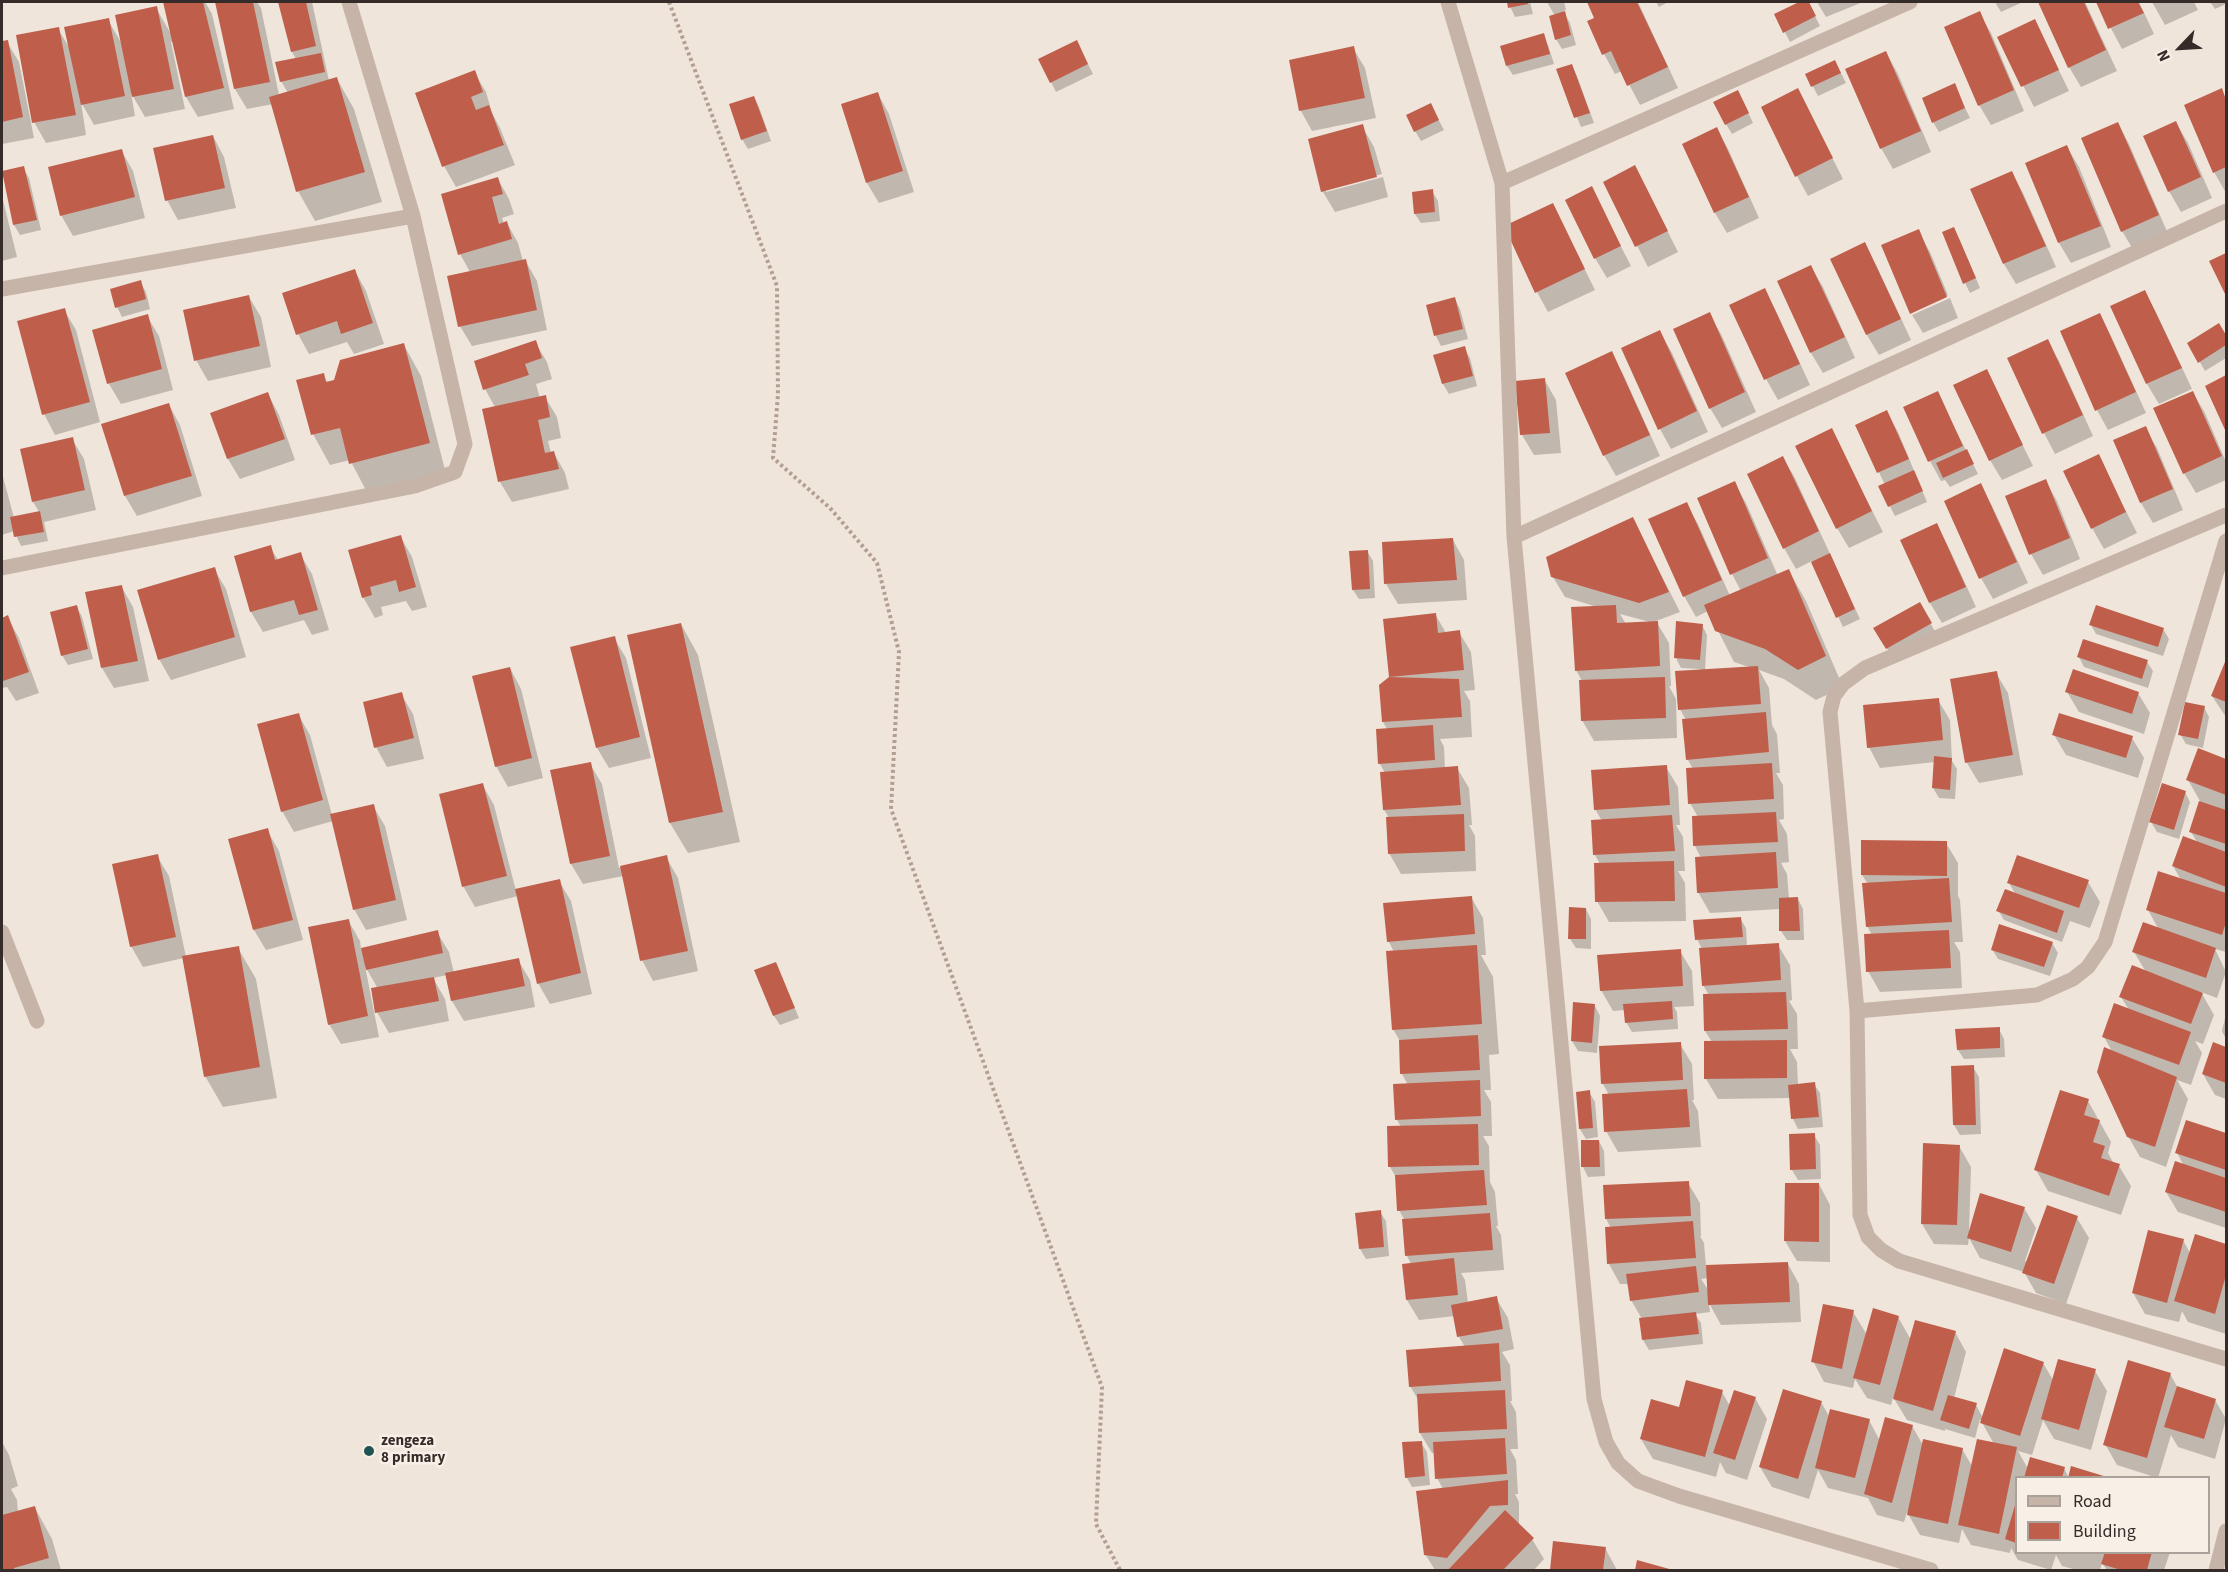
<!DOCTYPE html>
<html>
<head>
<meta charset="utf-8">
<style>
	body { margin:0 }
	#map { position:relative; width:2228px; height:1572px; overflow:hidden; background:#f0e5db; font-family:"Source Sans 3",sans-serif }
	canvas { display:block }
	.frame { position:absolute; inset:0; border:3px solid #352b28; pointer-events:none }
	.legend { position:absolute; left:2015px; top:1476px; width:195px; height:78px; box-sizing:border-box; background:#f8efe7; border:2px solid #aaa19b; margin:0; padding:8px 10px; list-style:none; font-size:18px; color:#352b28 }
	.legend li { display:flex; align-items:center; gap:12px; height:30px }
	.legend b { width:30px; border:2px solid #aaa19b }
	.north { position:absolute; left:2150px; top:18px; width:60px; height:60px; -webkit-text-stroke:4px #f8efe7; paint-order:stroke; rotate:245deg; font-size:16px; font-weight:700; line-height:24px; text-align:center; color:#352b28 }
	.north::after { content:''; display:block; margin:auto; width:21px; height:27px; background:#352b28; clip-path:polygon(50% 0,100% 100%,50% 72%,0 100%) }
</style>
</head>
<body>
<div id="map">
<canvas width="2228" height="1572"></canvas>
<div class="frame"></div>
<ul class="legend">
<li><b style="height:8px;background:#c7b4a8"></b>Road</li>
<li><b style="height:16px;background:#bf5f4b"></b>Building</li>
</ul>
<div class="north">N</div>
</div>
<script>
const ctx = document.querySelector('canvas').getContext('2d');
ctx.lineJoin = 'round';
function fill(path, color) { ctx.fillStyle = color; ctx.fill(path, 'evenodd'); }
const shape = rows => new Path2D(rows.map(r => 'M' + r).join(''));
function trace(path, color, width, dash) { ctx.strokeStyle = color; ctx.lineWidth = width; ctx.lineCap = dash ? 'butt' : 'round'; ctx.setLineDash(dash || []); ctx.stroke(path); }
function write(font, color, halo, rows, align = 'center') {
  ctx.font = font + ' "Source Sans 3",sans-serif'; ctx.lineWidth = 5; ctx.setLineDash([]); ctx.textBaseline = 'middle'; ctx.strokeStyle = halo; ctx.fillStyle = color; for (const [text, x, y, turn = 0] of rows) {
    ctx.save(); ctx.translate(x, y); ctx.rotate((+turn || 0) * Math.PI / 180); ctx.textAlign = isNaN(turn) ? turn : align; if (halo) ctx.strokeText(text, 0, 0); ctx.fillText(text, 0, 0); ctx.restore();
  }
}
const shadow = shape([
	[164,2,205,2,212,14,234,109,198,117,186,97,173,41,171,42,185,109,145,117,131,93,135,116,94,125,81,102,86,135,46,143,34,122,58,29,69,47,108,20,122,44,156,8,171,34],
	[217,2,257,2,261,8,279,95,288,93,281,81,296,59,292,52,280,2,312,2,329,81,337,79,354,109,382,202,315,221,298,191,273,104,247,109,235,89],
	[1508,2,1530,2,1533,14,1515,17],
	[1547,2,1564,2,1566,10,1563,11,1570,23,1576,45,1562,49,1556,39,1555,16],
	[1588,2,1638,2,1678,88,1640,105,1622,71,1615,74,1604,54,1596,19],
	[1656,2,1668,2,1659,7],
	[1802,2,1808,2,1820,26,1790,42,1776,15],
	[1817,2,1863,2,1826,17],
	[1995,2,2023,2,2001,12],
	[2039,2,2085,2,2117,71,2081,87,2069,67],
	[2097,2,2139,2,2154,34,2122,49],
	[2152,2,2194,2,2198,10,2165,25],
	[2210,2,2226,2,2226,4,2215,9],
	[1979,13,1991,33,2024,111,1991,125,1979,105],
	[2035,21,2069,91,2034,107,1999,38],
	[1543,35,1548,45,1554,64,1513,75,1507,66,1502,47],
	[7,42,19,62,34,138,2,144,2,43],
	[1353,48,1365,68,1376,118,1312,131,1301,111,1290,62],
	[1082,52,1093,74,1056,92,1051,82],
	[1886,53,1898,74,1931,152,1893,169,1881,148],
	[1572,66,1577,76,1594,123,1581,127,1558,70],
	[1840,71,1846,83,1818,96,1807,75],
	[474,72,486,92,492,113,500,128,515,165,456,187,444,166],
	[1954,85,1970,118,1939,132,1933,122],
	[1798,90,1843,179,1808,196,1797,176],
	[2221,90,2226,100,2226,193,2214,172],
	[878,94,889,114,914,192,879,203,867,183,843,105],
	[754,97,759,107,771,141,748,149,742,139],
	[1743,101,1753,123,1732,134,1726,124],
	[1436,115,1444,130,1421,141,1415,131],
	[2118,123,2129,144,2169,236,2134,251,2122,231],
	[2176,123,2188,143,2212,198,2181,212,2169,191],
	[1362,126,1374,147,1382,174,1326,189,1326,192,1383,177,1388,197,1335,212,1323,192,1309,140],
	[1717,129,1728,149,1759,218,1727,233,1715,213,1684,144],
	[213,136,224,157,236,208,178,220,167,200],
	[2067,147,2079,167,2111,247,2071,263,2059,243,2027,163],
	[121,150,133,171,145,218,73,236,61,215],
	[23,168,29,178,41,230,20,235,14,225,3,173],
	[2012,173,2023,193,2056,267,2016,284,2004,264,1972,190],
	[498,179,509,199,514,214,502,218,504,224,507,223,518,243,523,261,525,260,537,281,547,330,472,346,460,326,470,272,460,254],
	[1605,183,1646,188,1678,252,1648,267],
	[1591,188,1631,266,1607,278,1595,258],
	[1432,191,1438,201,1440,221,1421,223,1415,214],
	[2,196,17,257,2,261],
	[1553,205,1595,290,1548,312,1537,292],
	[1918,231,1930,252,1948,295,1911,312],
	[1959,238,1980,288,1970,293,1965,283],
	[1864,244,1876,265,1911,340,1879,355,1867,335,1832,259],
	[2226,254,2226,293,2211,262],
	[1811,267,1823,287,1855,358,1823,373,1811,353],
	[355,271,366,291,384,344,354,354,347,342,309,354,298,334],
	[140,282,146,292,150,309,122,317,117,307],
	[1764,290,1776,311,1810,385,1778,400,1766,379,1731,306],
	[2144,292,2156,312,2192,389,2159,404,2147,384,2112,307],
	[249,297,261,317,271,367,208,381,196,360],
	[1950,298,1958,318,1923,333,1912,315],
	[1455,299,1460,309,1468,339,1441,346,1436,336,1428,306],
	[64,310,76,330,100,422,55,435,44,414],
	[1709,314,1721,334,1756,412,1722,428,1710,408],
	[2100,315,2111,336,2146,413,2108,430,2097,410],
	[147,316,159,336,173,390,121,404,109,384,94,331],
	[2218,325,2226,338,2226,358,2205,371,2189,343],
	[1660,332,1672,353,1708,432,1671,449,1660,429],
	[2047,341,2059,361,2093,436,2055,454,2044,433,2009,359],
	[535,342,547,362,552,379,536,384,540,398,545,397,557,417,561,438,548,441,551,453,554,453,565,473,569,489,512,502,500,482,484,410,495,407,485,389],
	[404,345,421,376,446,474,368,494,350,460,330,465,313,434,323,375,328,383,336,381],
	[1464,348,1470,358,1477,386,1449,394,1443,384,1435,356],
	[1611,353,1623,374,1660,456,1616,476,1604,455],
	[1986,371,2033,466,2002,480,1990,460],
	[2226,377,2226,429,2207,386],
	[1544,379,1556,400,1561,453,1534,455,1522,435,1517,382],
	[1937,393,1978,474,1950,487,1945,480,1941,481,1930,461],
	[2193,393,2205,413,2226,462,2226,480,2196,493,2184,473],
	[268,394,279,415,295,460,240,479,228,459,212,414],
	[169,405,180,425,202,496,137,516,125,496,103,425],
	[1887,412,1898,432,1927,502,1895,516,1880,487,1885,485,1857,425],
	[2145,428,2157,448,2183,510,2153,523,2141,503,2115,441],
	[1831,430,1883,532,1849,548,1837,528],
	[72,439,84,459,96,510,44,522,48,541,21,546,14,531,2,535,2,473,14,518,40,513,33,502],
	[2098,456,2137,533,2104,549,2092,528],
	[1783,458,1795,478,1860,619,1843,627,1812,561,1796,569,1784,548],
	[2045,480,2057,501,2080,559,2043,575,2031,554,2007,497],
	[1734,483,1746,503,1778,576,1789,571,1806,601,1843,687,1816,700,1784,679,1759,670,1769,688,1772,725,1777,734,1780,773,1776,773,1783,785,1784,819,1779,820,1787,834,1789,862,1781,863,1787,874,1789,899,1798,899,1803,909,1804,940,1787,940,1781,931,1780,909,1710,913,1698,892,1701,858,1695,846,1693,817,1698,817,1690,803,1693,769,1688,760,1686,720,1680,709,1700,669,1681,668,1676,658,1702,625,1707,635,1705,671,1752,668,1734,662,1708,611,1696,617,1684,596,1686,504,1698,524,1730,596,1741,591,1732,574],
	[1980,485,1992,506,2028,583,1993,599,1981,578,1946,501],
	[1633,519,1680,612,1656,621,1669,643,1671,686,1669,686,1676,699,1677,738,1594,741,1582,720,1582,681,1576,670,1597,607,1565,597,1553,577],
	[1620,614,1650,622,1626,624],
	[1937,525,1948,546,1976,607,1942,623,1930,603,1902,541],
	[400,536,412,557,427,607,412,611,406,601,381,607,383,615,375,618,363,597],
	[1453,540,1464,560,1467,600,1398,604,1386,584],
	[270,547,278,560,300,554,312,574,329,630,312,635,304,620,263,632,251,612,235,557],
	[1367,551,1373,561,1375,598,1359,599,1353,590],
	[214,569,226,589,246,657,171,680,159,659],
	[121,586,133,607,149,681,114,688,102,668,87,594],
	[1919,604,1936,633,1893,658,1875,629],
	[77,607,82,617,93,659,68,665,62,655],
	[1435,614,1446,633,1459,632,1471,652,1475,690,1464,691,1470,701,1472,737,1440,739,1444,747,1445,769,1457,768,1469,788,1472,825,1469,825,1475,836,1476,871,1401,874,1389,853,1388,816,1384,810,1381,774,1385,773,1380,764,1377,730,1387,729,1383,722,1381,685,1391,678,1385,620],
	[7,617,19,638,39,693,16,701,7,687,2,688,2,619],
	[681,624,698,655,740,842,688,853,670,823,629,636],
	[2091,625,2163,629,2169,639,2163,656,2096,634],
	[614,638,626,658,651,758,609,768,597,748],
	[2079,657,2147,662,2153,671,2148,688,2084,667],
	[2225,664,2226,664,2226,717,2212,696],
	[510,668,521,689,543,778,508,787,496,766],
	[1996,673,2008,693,2023,775,1979,783,1967,763],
	[2067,692,2138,693,2150,713,2144,734,2079,712],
	[401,694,413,714,424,759,387,767,376,747],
	[1938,700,1950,720,1952,761,1957,769,1955,799,1939,798,1933,788,1935,762,1880,768,1869,747],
	[2204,707,2209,717,2203,748,2186,744,2180,734],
	[298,714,310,735,332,815,373,806,385,826,407,920,366,930,354,909,333,821,294,832,282,811],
	[2054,735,2132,738,2144,758,2138,778,2066,755],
	[2199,750,2226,760,2226,952,2215,949,2226,972,2217,998,2201,992,2214,1015,2203,1044,2195,1041,2202,1053,2191,1085,2177,1080,2188,1099,2166,1167,2140,1157,2128,1136,2113,1053,2104,1037,2129,1010,2121,997,2146,972,2134,952,2159,930,2148,910,2181,880,2173,866,2197,842,2191,832,2200,801,2188,780],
	[590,764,602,784,619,868,666,857,678,878,698,971,653,981,642,960,623,876,583,884,571,864,552,771],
	[1666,767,1678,787,1680,825,1676,825,1683,837,1685,871,1678,871,1685,883,1686,921,1609,922,1597,901,1600,864,1595,855,1602,821,1595,809],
	[482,784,494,805,516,891,559,881,571,901,592,994,550,1004,538,983,518,896,475,907,463,886],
	[2185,792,2190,802,2179,839,2157,832,2151,822],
	[267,830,279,851,303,940,266,950,254,930,230,840],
	[1946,843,1958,863,1958,896,1960,900,1963,942,1954,942,1960,952,1962,988,1880,992,1868,971,1872,935,1867,926,1868,884,1862,875],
	[157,856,169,876,186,957,238,948,256,979,277,1098,223,1107,205,1076,184,958,143,967,131,946],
	[2088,882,2100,902,2090,928,2070,921,2062,942,2004,920,1998,910,2016,895,2009,883],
	[1471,897,1483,918,1486,955,1481,955,1493,977,1499,1054,1489,1055,1491,1090,1484,1090,1491,1102,1492,1136,1483,1136,1489,1146,1490,1182,1495,1192,1498,1226,1496,1226,1501,1235,1504,1270,1461,1273,1465,1280,1468,1303,1496,1298,1508,1318,1514,1349,1502,1352,1510,1365,1512,1401,1510,1401,1516,1412,1518,1449,1510,1449,1516,1460,1518,1494,1515,1494,1519,1502,1519,1526,1532,1539,1544,1559,1534,1570,1435,1570,1425,1554,1443,1489,1437,1478,1435,1453,1432,1453,1420,1433,1419,1401,1410,1386,1465,1347,1459,1337,1455,1316,1419,1320,1407,1300,1411,1264,1407,1256,1405,1221,1399,1210,1397,1179,1390,1167,1389,1127,1401,1127,1397,1120,1408,1085,1402,1074,1400,1041,1393,1029,1394,952,1389,942,1385,905],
	[1586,909,1591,919,1591,949,1576,948,1570,939],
	[1740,918,1746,928,1747,946,1778,945,1790,965,1792,1000,1789,1001,1797,1014,1798,1049,1790,1049,1797,1062,1798,1085,1814,1084,1820,1093,1823,1127,1798,1129,1793,1119,1791,1098,1718,1099,1706,1079,1712,1042,1705,1031,1709,995,1703,985,1702,949,1697,939],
	[348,920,360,941,361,949,437,932,449,952,454,973,518,960,530,980,535,1007,464,1021,452,1001,447,975,433,978,445,999,449,1021,389,1033,374,1007,376,1007,378,989,365,966,379,1037,341,1044,329,1024],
	[2052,943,2058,953,2050,976,1998,959,1992,949],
	[1680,951,1692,971,1694,1006,1674,1007,1677,1012,1678,1029,1632,1032,1626,1022,1625,1010,1613,1011,1601,990],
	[776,964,799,1018,780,1025,774,1016],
	[1595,1006,1600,1016,1597,1053,1578,1051,1572,1041],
	[2226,1014,2226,1039,2222,1031],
	[1999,1029,2004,1039,2005,1057,1964,1059,1958,1050],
	[1680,1044,1692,1064,1694,1100,1692,1100,1698,1111,1701,1147,1618,1152,1606,1131,1609,1095,1603,1084],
	[2214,1044,2226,1049,2226,1099,2215,1095,2203,1074],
	[1973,1067,1979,1077,1981,1134,1960,1135,1954,1125],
	[1589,1092,1595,1102,1598,1137,1586,1139,1580,1129],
	[2088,1101,2111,1142,2108,1153,2114,1164,2119,1166,2131,1186,2121,1215,2048,1191,2036,1170],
	[2187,1122,2226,1135,2226,1228,2178,1212,2166,1192,2184,1166,2177,1153],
	[1791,1135,1814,1135,1820,1145,1821,1179,1798,1180,1792,1170],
	[1599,1141,1604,1151,1605,1176,1588,1177,1583,1167],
	[1959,1146,1971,1167,1969,1233,2024,1208,2036,1228,2025,1261,2028,1262,2077,1218,2089,1238,2066,1304,2036,1293,2024,1272,1980,1258,1969,1238,1968,1245,1934,1244,1922,1224],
	[1688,1183,1700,1203,1701,1236,1700,1236,1704,1243,1706,1266,1788,1264,1799,1284,1801,1322,1721,1325,1709,1303,1710,1312,1695,1314,1701,1323,1703,1344,1649,1350,1643,1340,1642,1319,1631,1300,1629,1284,1620,1284,1609,1264,1611,1228,1606,1219],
	[1708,1278,1709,1291,1701,1279],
	[1819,1184,1830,1205,1830,1262,1797,1261,1785,1241],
	[1380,1212,1386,1221,1389,1256,1366,1259,1360,1249],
	[2196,1236,2226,1246,2226,1334,2188,1322,2182,1311,2179,1322,2145,1314,2133,1293,2183,1240,2190,1253],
	[1853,1312,1867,1335,1898,1317,1911,1340,1955,1332,1966,1352,1954,1398,1976,1405,1983,1418,2043,1363,2053,1380,2095,1371,2107,1391,2091,1450,2054,1439,2043,1420,2032,1455,2018,1451,2028,1469,2064,1468,2069,1478,2016,1478,2016,1552,2170,1552,2164,1570,2107,1570,2102,1563,2100,1570,2077,1570,2062,1566,2056,1555,2051,1570,2018,1560,2011,1548,2010,1553,1971,1545,1962,1529,1959,1543,1920,1535,1907,1512,1904,1522,1877,1515,1868,1498,1828,1488,1818,1470,1809,1499,1772,1487,1760,1467,1821,1402,1829,1416,1869,1420,1880,1441,1912,1426,1923,1445,1962,1449,1972,1466,1994,1444,1980,1419,1975,1438,1945,1429,1945,1431,1907,1420,1893,1397,1891,1405,1867,1398,1855,1379,1853,1388,1824,1382,1813,1361],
	[2170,1374,2178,1388,2215,1400,2226,1419,2215,1459,2178,1447,2171,1435,2158,1478,2117,1465,2105,1444],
	[1722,1392,1730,1406,1755,1398,1767,1419,1747,1480,1726,1473,1720,1462,1716,1477,1653,1459,1641,1439,1680,1409],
	[2,1442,9,1455,18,1486,11,1489,17,1500,18,1513,35,1508,52,1539,61,1570,2,1570],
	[1421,1443,1427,1452,1430,1485,1412,1487,1407,1478],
	[1555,1543,1605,1548,1617,1570,1552,1570]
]);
const building = shape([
	[163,2,203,2,224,88,185,97],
	[215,2,253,2,270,82,234,89],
	[278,2,306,2,316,46,291,52],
	[1507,2,1528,2,1528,4,1508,8],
	[1587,2,1637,2,1668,67,1627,86,1611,51,1602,55,1587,21,1594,18],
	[1799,2,1809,2,1816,16,1783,33,1774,14],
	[2038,2,2084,2,2106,50,2068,68],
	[2096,2,2138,2,2144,13,2108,29],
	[157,6,174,89,132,97,115,15],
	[1565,11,1571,35,1555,40,1549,16],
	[1980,11,2014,90,1978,106,1944,27],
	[109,18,125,96,81,105,64,27],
	[2035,19,2059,70,2021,87,1997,37],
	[59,27,76,115,32,123,16,35],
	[1544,33,1550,54,1506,66,1500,46],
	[8,40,23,117,2,122,2,41],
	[1077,40,1088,64,1050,83,1038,59],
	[1354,46,1365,98,1299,111,1289,60],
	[1886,51,1921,131,1880,149,1845,69],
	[321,53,325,72,280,82,275,62],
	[1835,60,1841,73,1811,87,1805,74],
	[1572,64,1590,113,1574,118,1556,69],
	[475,70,483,92,471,97,476,110,489,105,504,145,442,167,415,93],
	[337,77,365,172,296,192,269,97],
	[1955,83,1965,108,1932,123,1922,98],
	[1798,88,1833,158,1795,177,1761,107],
	[2222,88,2226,100,2226,167,2213,173,2184,105],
	[1738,90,1749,113,1725,125,1713,102],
	[878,92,903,171,866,183,841,104],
	[754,96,767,131,741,140,729,104],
	[1431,103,1439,120,1414,132,1406,115],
	[2176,121,2201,177,2168,192,2143,136],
	[2118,122,2159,215,2121,232,2081,138],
	[1363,124,1377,177,1321,192,1308,139],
	[1717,127,1749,197,1714,213,1682,144],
	[213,135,225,188,165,201,153,148],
	[2067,145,2101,226,2058,243,2025,163],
	[122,149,135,197,60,216,48,167],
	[1635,165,1668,231,1635,247,1603,182],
	[24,166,37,220,13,225,2,171],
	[2012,171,2046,246,2003,264,1970,189],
	[498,177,503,194,492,197,499,224,507,221,512,239,458,255,441,194],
	[1592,186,1621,246,1594,259,1565,200],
	[1433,189,1435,212,1414,214,1412,192],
	[1553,203,1585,269,1535,293,1504,226],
	[1954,227,1976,278,1963,284,1942,232],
	[1919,229,1947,297,1910,314,1881,245],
	[1865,242,1901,319,1866,335,1830,259],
	[2226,253,2226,296,2209,261],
	[526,259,537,310,458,327,447,276],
	[1811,265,1845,337,1810,353,1777,281],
	[355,269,373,323,341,334,337,321,296,335,282,293],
	[141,280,146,299,115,308,110,289],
	[1765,288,1800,364,1764,380,1729,305],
	[2145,290,2182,368,2146,384,2110,306],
	[249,295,260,346,194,361,183,310],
	[1455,297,1463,329,1434,336,1426,305],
	[65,308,90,402,42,415,17,321],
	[1710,312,1745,392,1709,409,1673,329],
	[2100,313,2136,392,2095,411,2060,331],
	[148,314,162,369,107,384,92,330],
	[2219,323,2226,335,2226,345,2198,363,2187,343],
	[1660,330,1697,411,1658,430,1621,348],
	[2048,339,2083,415,2042,434,2007,358],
	[536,340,542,358,525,364,529,375,483,390,474,361],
	[404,343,430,443,349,464,340,428,311,435,296,380,324,373,326,382,334,380,340,360],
	[1465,346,1473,376,1442,384,1433,355],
	[1612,351,1650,435,1603,456,1565,373],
	[1987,369,2023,445,1989,461,1953,385],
	[2226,375,2226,432,2205,386],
	[1545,378,1550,433,1520,435,1515,381],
	[1938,391,1963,446,1928,462,1903,407],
	[2193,391,2222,456,2183,474,2153,408],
	[268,392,285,439,227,459,210,413],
	[546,395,550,417,538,420,545,453,554,451,559,469,498,482,482,409],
	[169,403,192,476,124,496,101,424],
	[1887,410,1909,459,1877,473,1855,425],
	[2146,426,2173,489,2140,503,2113,440],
	[1832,428,1872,511,1836,529,1795,446],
	[73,437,85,490,32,502,20,449],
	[1967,449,1974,464,1943,478,1936,463],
	[2099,454,2126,512,2091,529,2063,471],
	[1783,456,1819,531,1783,549,1747,474],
	[1914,470,1923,491,1888,507,1878,486],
	[2046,479,2070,538,2029,555,2005,496],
	[1735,481,1768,558,1730,575,1697,498],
	[1981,483,2017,562,1979,579,1944,501],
	[1687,502,1722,580,1683,597,1648,519],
	[40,511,44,532,14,537,10,517],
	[1633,517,1669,592,1639,603,1551,577,1546,557],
	[1937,523,1966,587,1929,603,1900,540],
	[401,535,416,587,399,592,396,580,370,587,372,595,362,598,348,550],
	[1453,538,1457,580,1384,584,1382,542],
	[271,545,275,560,301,552,318,610,299,615,294,600,250,612,234,556],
	[1368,550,1370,589,1352,590,1349,551],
	[1830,553,1855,609,1836,618,1811,562],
	[215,567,235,637,158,660,137,590],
	[1789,569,1826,656,1798,670,1765,649,1715,631,1704,605],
	[122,585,138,661,101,668,85,592],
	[1920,602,1932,623,1886,649,1873,628],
	[77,605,88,649,61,656,50,612],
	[1616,605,1617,623,1658,621,1660,666,1575,671,1571,607],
	[2096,605,2164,628,2158,647,2089,625],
	[1436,613,1438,633,1460,630,1464,670,1389,677,1383,619],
	[8,615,29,672,3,681,2,618],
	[1676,621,1703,624,1700,660,1674,658],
	[681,623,723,812,669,823,627,635],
	[615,636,640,737,596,748,570,647],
	[2083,639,2148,660,2142,679,2077,657],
	[2225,662,2226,662,2226,702,2211,696],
	[1758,666,1761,704,1678,710,1675,671],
	[510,667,532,758,495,767,472,676],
	[2073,669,2139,692,2132,714,2065,692],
	[1997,671,2013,755,1965,763,1950,679],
	[1389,677,1459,679,1462,717,1382,722,1379,685],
	[1665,677,1666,718,1581,721,1579,680],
	[402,692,414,738,374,748,363,702],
	[1939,698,1943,740,1867,748,1863,705],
	[2185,702,2205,706,2198,739,2178,735],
	[1766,712,1769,752,1686,760,1682,719],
	[299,713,323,800,281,812,257,724],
	[2059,713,2133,736,2126,758,2052,735],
	[1433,725,1435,760,1378,764,1376,729],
	[2198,748,2226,759,2226,795,2186,780],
	[1934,756,1952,758,1950,790,1932,788],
	[591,762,610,856,570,864,550,770],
	[1772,763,1774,799,1688,804,1686,768],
	[1667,765,1670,805,1594,810,1591,770],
	[1458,766,1461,805,1383,810,1380,772],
	[483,783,507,876,462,887,439,794],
	[2162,783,2186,791,2174,830,2149,822],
	[2199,801,2226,810,2226,844,2189,832],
	[374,804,396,900,353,910,330,814],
	[1776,812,1778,842,1693,846,1692,816],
	[1464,814,1465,851,1388,854,1386,817],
	[1672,815,1675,851,1593,855,1591,820],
	[268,828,293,920,253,930,228,839],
	[2183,836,2226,852,2226,887,2172,866],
	[1861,840,1947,841,1947,876,1861,875],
	[1776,852,1778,888,1697,893,1695,857],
	[158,854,176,937,130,947,112,864],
	[667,855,688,951,640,961,620,866],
	[2017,855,2089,880,2079,908,2007,883],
	[1674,861,1675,901,1595,902,1594,863],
	[2158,871,2226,893,2226,922,2222,935,2146,910],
	[1949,878,1952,922,1866,927,1862,883],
	[560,879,581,973,537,984,515,889],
	[2005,889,2064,911,2057,933,1996,911],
	[1472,896,1475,934,1387,942,1383,903],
	[1798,897,1800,931,1779,931,1779,898],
	[1569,907,1586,908,1586,939,1568,939],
	[1741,917,1743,937,1695,940,1693,920],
	[349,919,368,1016,328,1025,308,927],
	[2143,922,2216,948,2206,978,2132,952],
	[1999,924,2053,942,2044,967,1991,950],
	[438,930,443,953,366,970,361,948],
	[1949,930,1951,968,1866,972,1864,934],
	[1779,943,1781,980,1702,986,1699,948],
	[1477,945,1482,1024,1392,1030,1386,951],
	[239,946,260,1067,204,1077,182,956],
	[1681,949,1683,986,1600,991,1597,955],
	[519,958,525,986,451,1001,445,973],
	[776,962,795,1008,773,1016,754,970],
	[2132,965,2203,993,2191,1024,2119,997],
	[434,977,439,1001,375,1013,371,988],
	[1786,992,1788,1029,1704,1031,1703,994],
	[1672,1001,1673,1019,1625,1023,1623,1004],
	[1573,1002,1595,1004,1592,1043,1571,1041],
	[2114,1003,2191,1032,2179,1065,2102,1037],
	[2000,1027,2000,1048,1957,1050,1955,1029],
	[1478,1035,1480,1070,1400,1074,1399,1040],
	[1787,1040,1787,1078,1704,1079,1704,1041],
	[1681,1042,1683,1080,1601,1084,1599,1046],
	[2213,1042,2226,1047,2226,1083,2202,1074],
	[2104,1047,2177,1077,2155,1147,2127,1137,2097,1072],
	[1974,1065,1976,1125,1953,1125,1951,1066],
	[1480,1080,1481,1116,1395,1120,1393,1084],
	[1815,1082,1819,1117,1791,1119,1788,1085],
	[1687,1089,1690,1127,1604,1132,1602,1094],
	[1590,1090,1593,1128,1579,1129,1576,1092],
	[2060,1090,2089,1099,2084,1115,2100,1120,2093,1142,2105,1146,2101,1158,2120,1164,2109,1196,2034,1170],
	[2186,1120,2226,1133,2226,1170,2175,1153],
	[1478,1124,1479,1165,1388,1167,1387,1126],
	[1815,1133,1816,1169,1790,1170,1789,1134],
	[1581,1140,1599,1140,1600,1167,1581,1167],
	[1923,1143,1960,1145,1957,1225,1921,1224],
	[2175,1161,2226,1178,2226,1212,2165,1192],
	[1484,1170,1487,1205,1397,1211,1395,1175],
	[1689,1181,1691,1216,1605,1219,1603,1185],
	[1785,1183,1819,1183,1819,1242,1784,1241],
	[1980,1193,2025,1207,2011,1252,1967,1238],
	[2047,1205,2078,1216,2054,1284,2022,1273],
	[1381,1210,1384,1247,1359,1249,1355,1213],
	[1490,1213,1493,1250,1405,1256,1402,1219],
	[1693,1221,1696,1258,1607,1264,1605,1227],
	[2148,1230,2184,1239,2167,1303,2132,1293],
	[2195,1234,2226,1244,2226,1275,2215,1314,2174,1301],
	[1454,1258,1458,1295,1406,1300,1402,1264],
	[1788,1262,1790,1302,1708,1305,1706,1265],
	[1696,1266,1699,1292,1630,1301,1626,1274],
	[1497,1296,1503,1329,1457,1337,1451,1305],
	[1823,1304,1854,1310,1842,1369,1811,1362],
	[1873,1308,1899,1316,1880,1385,1853,1378],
	[1696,1312,1699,1334,1642,1340,1639,1318],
	[1915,1320,1956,1331,1933,1411,1893,1399],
	[1499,1343,1501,1381,1409,1387,1406,1350],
	[2004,1348,2044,1362,2020,1436,1980,1423],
	[2058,1359,2096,1369,2079,1430,2041,1419],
	[2128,1360,2171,1373,2147,1458,2103,1445],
	[1686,1380,1723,1390,1705,1457,1640,1439,1651,1399,1679,1407],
	[2177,1386,2216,1399,2204,1439,2164,1427],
	[1783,1389,1822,1401,1798,1479,1759,1467],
	[1505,1390,1507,1429,1419,1433,1417,1394],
	[1734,1390,1756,1397,1735,1460,1713,1453],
	[1948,1395,1977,1403,1969,1429,1940,1420],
	[1830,1409,1870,1419,1855,1478,1815,1468],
	[1885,1417,1913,1425,1892,1503,1864,1494],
	[1505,1438,1507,1474,1435,1479,1433,1442],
	[1923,1439,1963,1448,1948,1524,1907,1515],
	[1977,1439,2017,1447,1999,1534,1958,1525],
	[1422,1441,1425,1476,1405,1478,1402,1442],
	[2030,1457,2065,1467,2062,1478,2024,1478],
	[2071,1466,2107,1477,2107,1478,2068,1478],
	[1508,1480,1508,1505,1490,1506,1447,1558,1424,1555,1416,1491],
	[2016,1502,2016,1543,2005,1539],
	[35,1506,49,1558,14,1568,14,1570,2,1570,2,1515],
	[1505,1510,1534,1538,1503,1570,1448,1570],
	[1553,1541,1606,1547,1603,1570,1550,1570],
	[2105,1552,2152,1552,2147,1570,2121,1570,2101,1564],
	[1637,1560,1673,1570,1635,1570]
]);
const path = shape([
	[669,2,777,286,778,394,773,458,830,508,877,563,899,652,891,809,1102,1387,1096,1524,1120,1570]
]);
const lane = shape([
	[2,932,37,1021]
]);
const street = shape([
	[1448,2,1502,183,1514,537,1594,1399,1606,1442,1618,1463,1638,1481,1679,1496,1931,1570],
	[1502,183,1910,2],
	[2,289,413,216],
	[2226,515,1865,668,1843,684,1834,696,1830,712,1857,1011,1860,1215,1868,1237,1881,1250,1899,1261,2226,1359],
	[1514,537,2226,211],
	[2,568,415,486,455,472,465,444,413,216,349,2],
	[1857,1011,2037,995,2073,979,2088,967,2105,942,2226,541],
	[2216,1570,2226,1531]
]);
const markers = [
	[369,1451,6,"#205354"]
];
const poiNames = [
	["zengeza",381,1442],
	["8 primary",381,1459]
];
fill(shadow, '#0003');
fill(building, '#bf5f4b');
trace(path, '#b39e92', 4, [3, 3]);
trace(lane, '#c7b4a8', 15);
trace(street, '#c7b4a8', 15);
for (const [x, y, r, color] of markers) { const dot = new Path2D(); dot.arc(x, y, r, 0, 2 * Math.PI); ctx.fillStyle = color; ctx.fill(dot); trace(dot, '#f8efe7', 2); }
write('bold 15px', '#352b28', '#f8efe7', poiNames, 'left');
</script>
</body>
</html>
